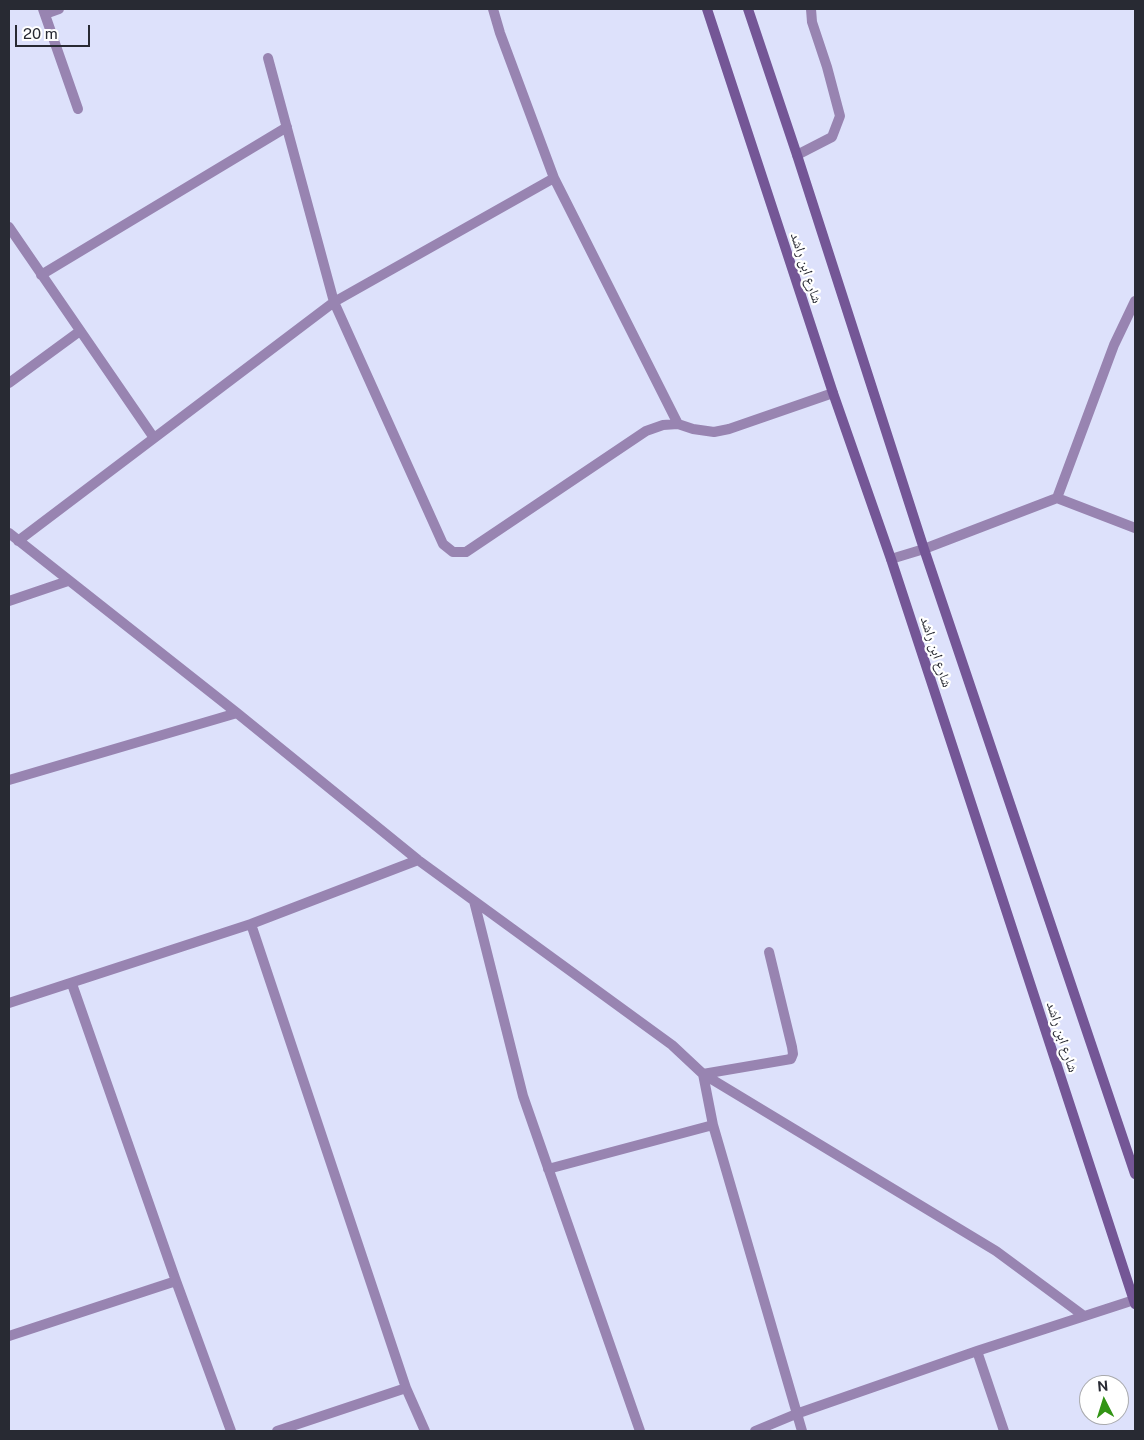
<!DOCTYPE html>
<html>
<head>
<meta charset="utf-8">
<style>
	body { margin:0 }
	#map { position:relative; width:1144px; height:1440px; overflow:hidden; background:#dde1fb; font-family:"Public Sans",sans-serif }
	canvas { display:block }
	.frame { position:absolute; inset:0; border:10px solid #282a33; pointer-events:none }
	.north { position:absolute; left:1079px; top:1375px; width:50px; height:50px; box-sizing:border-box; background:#fff; border:1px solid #a9aaad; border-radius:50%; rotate:355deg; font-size:14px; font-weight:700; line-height:20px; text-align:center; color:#282a33 }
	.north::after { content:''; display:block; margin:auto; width:18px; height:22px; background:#329415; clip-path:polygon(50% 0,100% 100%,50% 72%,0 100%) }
	.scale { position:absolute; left:15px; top:25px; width:75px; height:22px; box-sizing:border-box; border:2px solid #282a33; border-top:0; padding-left:6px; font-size:15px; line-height:18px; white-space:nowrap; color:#282a33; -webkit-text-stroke:4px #fff; paint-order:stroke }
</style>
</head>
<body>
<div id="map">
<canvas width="1144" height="1440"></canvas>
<div class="frame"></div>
<div class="north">N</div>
<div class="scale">20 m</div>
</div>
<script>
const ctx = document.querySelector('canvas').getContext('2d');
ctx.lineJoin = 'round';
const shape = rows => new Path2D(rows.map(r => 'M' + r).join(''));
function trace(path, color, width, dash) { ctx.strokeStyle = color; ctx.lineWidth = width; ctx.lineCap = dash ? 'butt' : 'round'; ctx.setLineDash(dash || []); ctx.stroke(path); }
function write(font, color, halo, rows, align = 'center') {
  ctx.font = font + ' "Public Sans","Noto Naskh Arabic",sans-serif'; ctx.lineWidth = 4.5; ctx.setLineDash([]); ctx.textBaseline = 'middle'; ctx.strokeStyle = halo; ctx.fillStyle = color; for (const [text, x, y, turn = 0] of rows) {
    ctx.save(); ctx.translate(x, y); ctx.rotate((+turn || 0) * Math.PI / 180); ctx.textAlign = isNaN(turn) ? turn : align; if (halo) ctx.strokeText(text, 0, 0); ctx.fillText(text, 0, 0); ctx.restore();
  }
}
const street = shape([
	[43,9,78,109],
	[493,9,500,33,554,178,678,424],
	[45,14,59,9],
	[268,58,334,302,443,544,453,552,466,552,646,431,663,425,678,424,693,429,714,432,729,429,833,393],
	[797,155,832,137,840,116,827,67,812,22,811,9],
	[9,227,154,438],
	[41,275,287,127],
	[9,383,80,331],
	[1057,498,1135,528],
	[9,533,237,713,418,860,672,1045,703,1074,996,1251,1084,1316],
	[18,541,334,302,554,178],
	[891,559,924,549,1057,498,1114,345,1135,301],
	[9,601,68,581],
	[9,780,237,713],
	[474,901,523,1096,640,1431],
	[251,924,406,1388,425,1431],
	[769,952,792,1047,793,1054,791,1059,703,1074,713,1125,802,1431],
	[72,984,176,1281,231,1431],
	[9,1003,251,924,418,860],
	[548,1169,713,1125],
	[9,1336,176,1281],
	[977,1351,1004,1431],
	[277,1431,406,1388],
	[755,1431,796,1414,977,1351,1134,1300]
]);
const secondary = shape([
	[707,9,833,393,891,559,935,693,1135,1304],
	[748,9,797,155,924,549,1135,1174]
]);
const streetNames = [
	["شارع ابن راشد",806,268,72],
	["شارع ابن راشد",936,652,72],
	["شارع ابن راشد",1062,1037,72]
];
trace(street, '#9884b1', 10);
trace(secondary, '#745696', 10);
write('14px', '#282a33', '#fff', streetNames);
</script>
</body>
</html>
